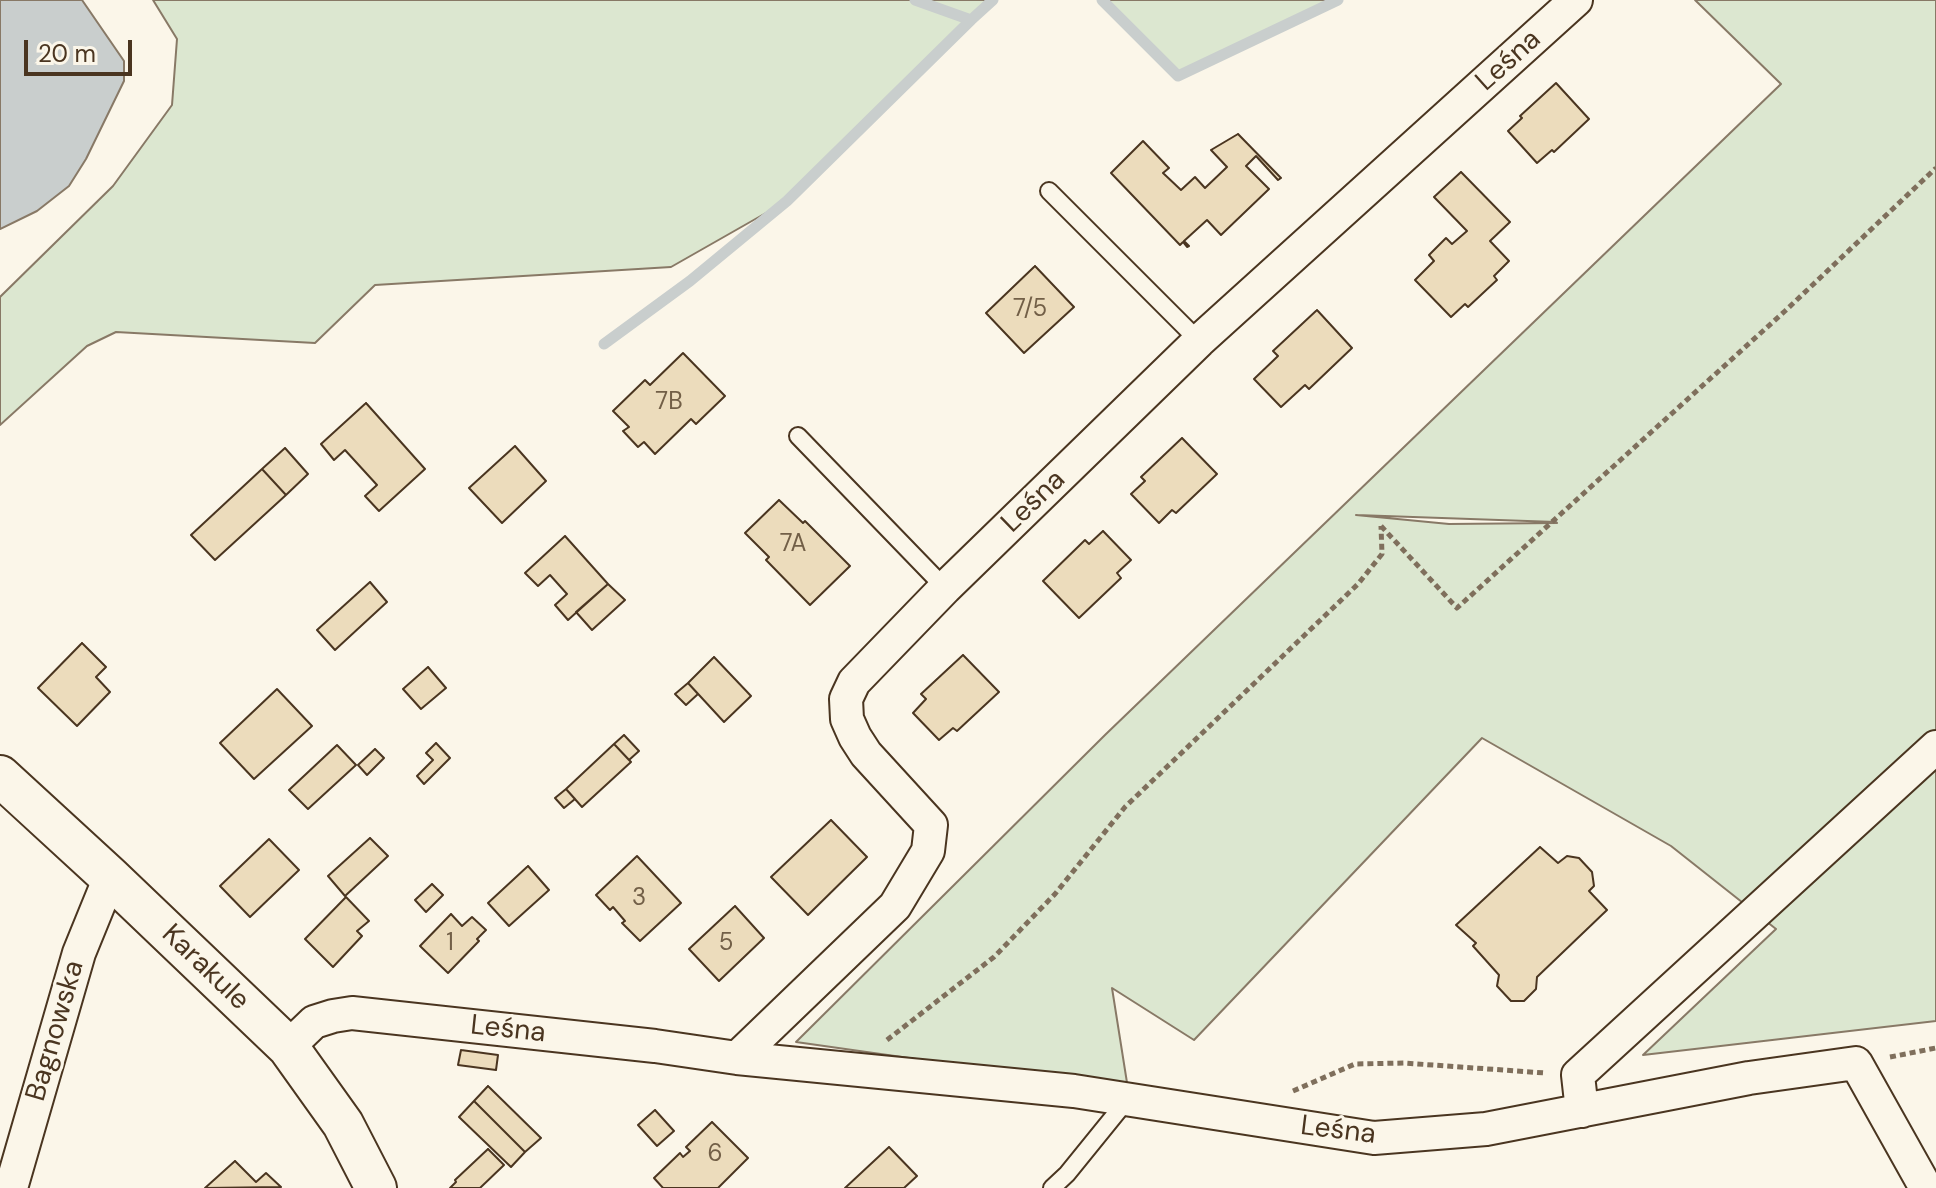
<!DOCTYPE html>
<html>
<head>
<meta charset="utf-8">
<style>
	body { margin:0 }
	#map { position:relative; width:1936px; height:1188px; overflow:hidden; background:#fbf6e9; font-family:"DM Sans",sans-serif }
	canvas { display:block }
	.scale { position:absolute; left:24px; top:40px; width:108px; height:36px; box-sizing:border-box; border:4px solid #4a3520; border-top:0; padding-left:10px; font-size:24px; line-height:28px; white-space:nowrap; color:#4a3520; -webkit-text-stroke:6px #fbf6e9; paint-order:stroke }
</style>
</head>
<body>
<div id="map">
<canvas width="1936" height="1188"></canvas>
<div class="scale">20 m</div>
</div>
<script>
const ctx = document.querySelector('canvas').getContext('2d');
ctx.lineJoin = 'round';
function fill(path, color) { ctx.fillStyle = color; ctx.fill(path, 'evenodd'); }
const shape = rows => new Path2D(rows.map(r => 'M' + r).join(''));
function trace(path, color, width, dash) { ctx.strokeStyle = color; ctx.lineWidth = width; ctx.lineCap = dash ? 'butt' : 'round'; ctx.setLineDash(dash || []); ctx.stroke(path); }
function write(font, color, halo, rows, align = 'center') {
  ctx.font = font + ' "DM Sans",sans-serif'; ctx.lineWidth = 6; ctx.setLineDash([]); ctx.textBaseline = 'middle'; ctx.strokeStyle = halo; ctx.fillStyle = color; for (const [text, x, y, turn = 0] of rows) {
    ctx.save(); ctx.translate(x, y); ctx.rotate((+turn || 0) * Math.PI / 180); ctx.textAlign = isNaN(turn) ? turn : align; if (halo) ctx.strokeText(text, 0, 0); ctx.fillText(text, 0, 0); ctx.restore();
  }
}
const green = shape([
	[153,0,993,0,787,201,671,267,375,285,315,343,116,332,87,346,0,425,0,297,113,186,172,105,177,39,153,0],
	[1102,0,1338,0,1178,76,1102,0],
	[1695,0,1936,0,1936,1021,1643,1055,1776,929,1671,846,1482,738,1194,1040,1112,988,1128,1089,796,1042,1105,735,1781,84,1695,0],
	[1356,515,1556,522,1557,523,1449,524,1356,515]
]);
const water = shape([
	[0,0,82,0,124,61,124,81,86,159,69,186,37,211,0,229,0,0]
]);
const stream = shape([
	[915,0,971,20,993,0],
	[1102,0,1178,76,1338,0],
	[604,344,690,281,787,201,971,20]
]);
const building = shape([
	[1556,83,1589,119,1554,152,1552,150,1537,163,1508,131,1522,118,1520,116,1556,83],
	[1238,134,1281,178,1278,180,1256,156,1246,166,1269,189,1221,235,1207,220,1184,241,1189,246,1187,247,1183,242,1180,245,1111,173,1143,141,1169,168,1163,173,1181,190,1195,177,1205,188,1227,167,1211,150,1238,134],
	[1461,172,1510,222,1490,241,1509,261,1494,276,1497,280,1468,307,1465,304,1451,317,1415,280,1434,261,1429,255,1446,238,1452,244,1467,231,1434,197,1461,172],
	[1035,266,1074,307,1024,353,986,313,1035,266],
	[1317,310,1352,348,1309,389,1305,385,1281,407,1254,379,1278,356,1273,351,1317,310],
	[683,353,725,396,696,424,691,419,655,454,644,442,638,447,623,431,629,427,613,411,645,380,650,385,683,353],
	[366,403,425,469,379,511,365,496,377,485,345,450,334,460,321,444,366,403],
	[1182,438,1217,474,1176,513,1172,510,1159,523,1131,494,1145,481,1141,477,1182,438],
	[515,446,546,481,502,523,469,488,515,446],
	[285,448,308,474,286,495,262,469,285,448],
	[262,469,286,495,215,560,191,535,262,469],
	[779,500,803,523,805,521,850,566,810,605,766,560,769,557,745,533,779,500],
	[1103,531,1131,560,1117,573,1121,578,1079,618,1043,581,1085,540,1089,544,1103,531],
	[565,536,608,584,568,620,555,605,567,594,550,575,538,586,525,573,565,536],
	[370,582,387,602,335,650,317,630,370,582],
	[608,584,625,600,592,630,576,612,608,584],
	[82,643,106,667,96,677,110,692,77,726,38,688,82,643],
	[963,655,999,692,957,731,953,728,939,740,913,713,926,699,921,694,963,655],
	[714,657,751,696,724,722,688,683,714,657],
	[428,667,446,688,421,709,403,689,428,667],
	[688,683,698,694,686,705,675,694,688,683],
	[277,689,312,726,254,779,220,743,277,689],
	[624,735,639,751,629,760,614,744,624,735],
	[436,743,450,758,424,784,417,776,433,760,426,753,436,743],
	[614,744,631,762,582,807,566,789,614,744],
	[337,745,356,765,308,809,289,790,337,745],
	[375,749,384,758,367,775,358,765,375,749],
	[566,789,575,799,564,808,555,798,566,789],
	[831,820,867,857,808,915,771,877,831,820],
	[370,838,388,856,345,896,328,876,370,838],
	[269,839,299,870,250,917,220,886,269,839],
	[1540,847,1558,863,1567,856,1579,858,1592,872,1594,886,1589,891,1607,910,1537,977,1536,989,1524,1001,1511,1001,1497,986,1499,975,1473,946,1476,943,1456,925,1540,847],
	[637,856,681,903,640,941,622,923,625,921,613,907,610,910,596,895,637,856],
	[528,866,549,890,509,926,488,903,528,866],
	[432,884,443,895,426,912,415,900,432,884],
	[346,897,369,921,357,931,362,936,333,967,305,939,346,897],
	[735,906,764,938,719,981,689,949,735,906],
	[451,914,462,926,472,917,486,930,477,939,479,941,448,973,420,946,451,914],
	[461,1050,498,1055,496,1070,458,1065,461,1050],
	[488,1086,541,1138,525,1152,474,1101,488,1086],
	[474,1101,525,1152,511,1167,459,1117,474,1101],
	[655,1110,674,1131,657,1146,638,1125,655,1110],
	[712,1122,748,1158,718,1188,663,1188,654,1178,680,1153,683,1157,690,1151,686,1147,712,1122],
	[889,1147,917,1176,904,1188,845,1188,889,1147],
	[488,1149,504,1165,480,1188,450,1188,456,1182,455,1180,488,1149],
	[235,1161,256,1182,266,1173,281,1187,205,1188,235,1161]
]);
const path = shape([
	[1381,526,1457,608,1785,311,1936,168],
	[887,1040,994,957,1055,894,1125,807,1358,584,1382,554,1381,526],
	[1890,1057,1936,1048],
	[1293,1091,1355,1064,1404,1063,1545,1073]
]);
const service = shape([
	[1049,191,1199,341],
	[798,436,945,588],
	[1052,1188,1067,1174,1127,1100]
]);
const minor = shape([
	[288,1047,314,1022,333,1016,352,1013,655,1046,737,1058,1074,1091,1374,1138,1486,1129,1749,1078,1856,1063,1926,1188],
	[737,1058,895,906,928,851,931,825,866,754,855,737,847,719,846,699,854,682,945,588,1199,341,1576,0],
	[1582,1111,1578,1075,1936,747],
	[11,1188,79,953,110,877]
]);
const tertiary = shape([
	[0,776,110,877,288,1047,343,1124,376,1188]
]);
const numberNames = [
	["7/5",1030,310],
	["7B",669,403],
	["7A",793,545],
	["3",639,899],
	["1",450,944],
	["5",726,944],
	["6",715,1155]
];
const streetNames = [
	["Leśna",1509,61,-42],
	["Leśna",1034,502,-44],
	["Karakule",205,968,44],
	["Leśna",508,1030,6],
	["Bagnowska",56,1031,-74],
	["Leśna",1338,1131,7]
];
fill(green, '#dce7d0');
trace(green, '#887966', 2);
fill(water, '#c9cecd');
trace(water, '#887966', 2);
trace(stream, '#c9cecd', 11);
fill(building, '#ecdcbc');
trace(building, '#4a3520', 2);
trace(service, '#4a3520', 20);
trace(minor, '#4a3520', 36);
trace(tertiary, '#4a3520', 44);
trace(path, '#7f6f5c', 5, [6, 4]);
trace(service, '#fbf6e9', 16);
trace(minor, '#fbf6e9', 32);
trace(tertiary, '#fbf6e9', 40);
write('24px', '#725f47', null, numberNames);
write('28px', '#4a3520', '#fbf6e9', streetNames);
</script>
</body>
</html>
